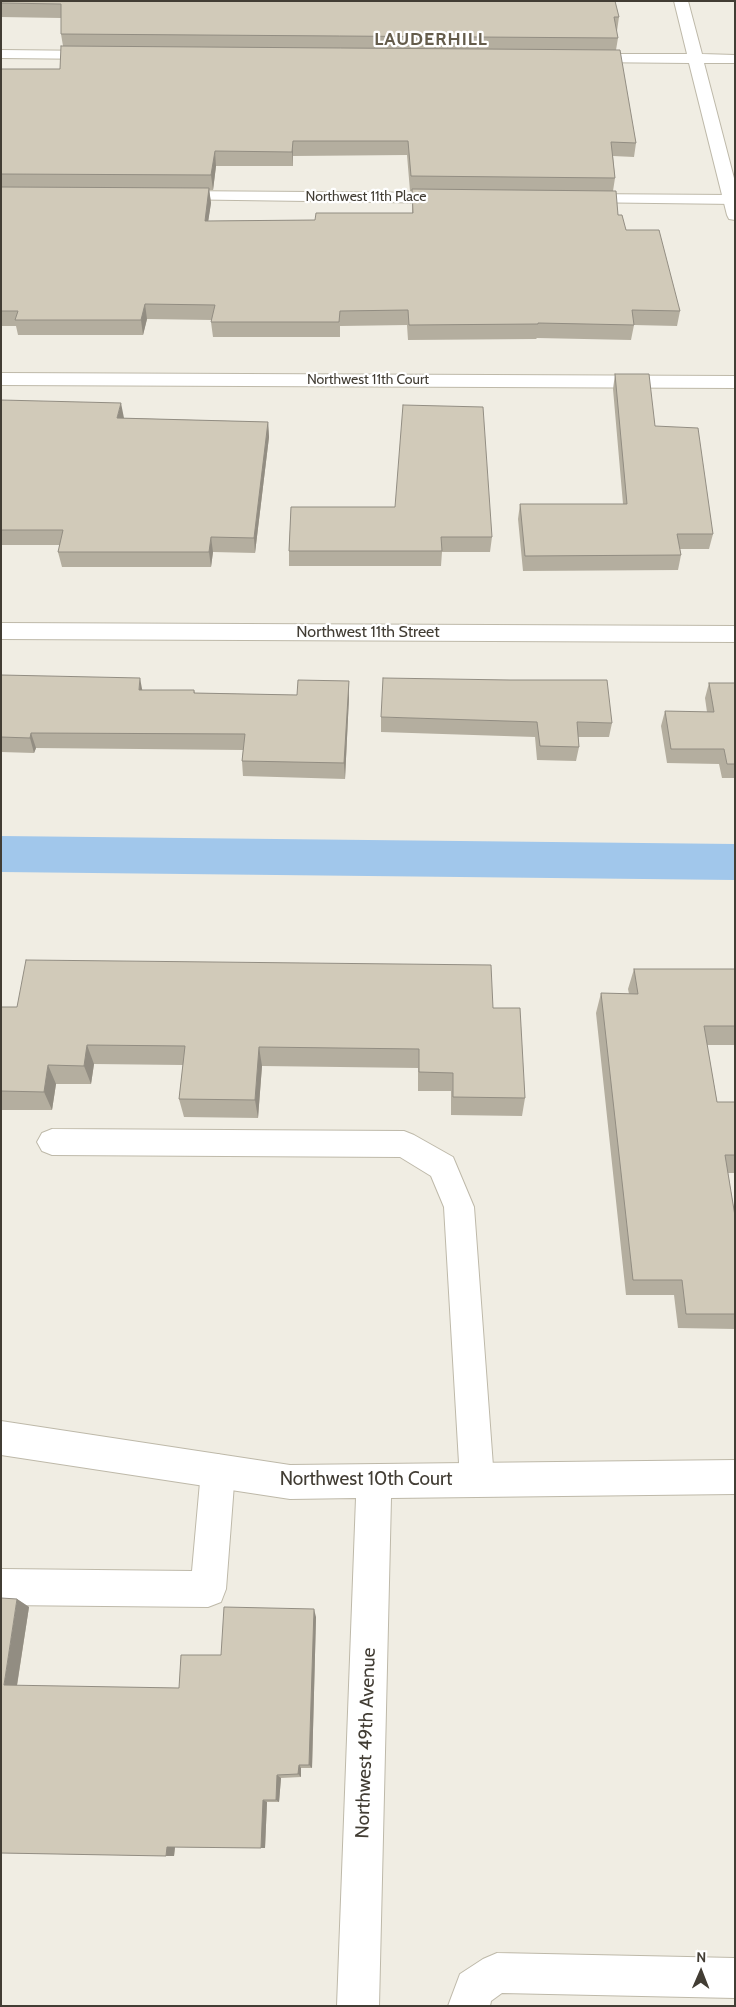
<!DOCTYPE html>
<html>
<head>
<meta charset="utf-8">
<style>
	body { margin:0 }
	#map { position:relative; width:736px; height:2007px; overflow:hidden; background:#f0ede3; font-family:Cabin,sans-serif }
	canvas { display:block }
	.frame { position:absolute; inset:0; border:2px solid #423d34; pointer-events:none }
	.north { position:absolute; left:676px; top:1947px; width:50px; height:50px; -webkit-text-stroke:4px #fff; paint-order:stroke; rotate:1deg; font-size:14px; font-weight:700; line-height:20px; text-align:center; color:#423d34 }
	.north::after { content:''; display:block; margin:auto; width:18px; height:22px; background:#423d34; clip-path:polygon(50% 0,100% 100%,50% 72%,0 100%) }
</style>
</head>
<body>
<div id="map">
<canvas width="736" height="2007"></canvas>
<div class="frame"></div>
<div class="north">N</div>
</div>
<script>
const ctx = document.querySelector('canvas').getContext('2d');
ctx.lineJoin = 'round';
const shape = rows => new Path2D(rows.map(r => 'M' + r).join(''));
function fill(path, color) { ctx.fillStyle = color; ctx.fill(path, 'evenodd'); }
function trace(path, color, width, dash) { ctx.strokeStyle = color; ctx.lineWidth = width; ctx.lineCap = dash ? 'butt' : 'round'; ctx.setLineDash(dash || []); ctx.stroke(path); }
function write(font, color, halo, rows, align = 'center') {
  ctx.font = font + ' Cabin,sans-serif'; ctx.lineWidth = 4.5; ctx.setLineDash([]); ctx.textBaseline = 'middle'; ctx.strokeStyle = halo; ctx.fillStyle = color; for (const [text, x, y, turn = 0] of rows) {
    ctx.save(); ctx.translate(x, y); ctx.rotate((+turn || 0) * Math.PI / 180); ctx.textAlign = isNaN(turn) ? turn : align; if (halo) ctx.strokeText(text, 0, 0); ctx.fillText(text, 0, 0); ctx.restore();
  }
}
const canal = shape([
	[1,836,735,844,735,880,1,872,1,836]
]);
const service = shape([
	[52,1129,404,1131,414,1135,453,1157,474,1207,494,1480,489,1492,477,1497,465,1492,460,1480,444,1207,431,1176,400,1157,52,1155,42,1151,37,1142,42,1133,52,1129],
	[218,1454,230,1459,235,1471,226,1589,221,1602,208,1607,1,1605,1,1569,192,1571,201,1471,206,1459,218,1454],
	[497,1953,735,1958,735,1998,502,1993,491,2001,490,2006,448,2006,460,1974,483,1959,497,1953]
]);
const minor = shape([
	[172,191,449,193,455,195,457,198,455,201,449,203,166,199,164,196,166,193,172,191],
	[580,194,731,195,735,196,735,204,574,202,572,199,574,196,580,194],
	[1,373,735,376,735,388,1,385,1,373],
	[1,623,735,626,735,642,1,639,1,623],
	[1,1421,290,1465,735,1460,735,1494,391,1498,379,2006,337,2006,356,1498,290,1499,1,1455,1,1421]
]);
const tertiary = shape([
	[674,1,688,1,702,54,735,55,735,63,704,63,735,182,735,220,729,219,727,215,689,63,585,62,580,61,578,58,580,55,585,54,687,54,674,1],
	[1,50,97,51,102,52,104,55,102,58,97,59,1,58,1,50]
]);
const wall = shape([
	[1,1,619,17,617,31,616,31,618,38,616,50,636,143,634,157,613,156,615,178,613,191,618,215,626,230,680,311,677,326,634,325,631,340,537,338,536,339,408,340,407,325,340,326,340,337,213,337,211,322,212,320,147,319,143,335,18,335,16,326,1,326,1,69,60,69,63,46,61,34,61,18,1,17],
	[407,155,410,191,412,191,412,213,315,220,208,221,211,203,209,190,213,190,216,166,293,166,293,156],
	[615,374,713,534,709,549,680,549,681,555,678,570,523,571,518,519,520,504,623,504,613,389],
	[1,400,123,418,268,422,269,437,255,553,213,552,211,567,62,567,58,552,60,545,1,545],
	[291,507,492,537,490,552,442,552,441,566,289,566,289,551],
	[1,675,143,690,194,690,195,693,297,695,349,681,349,697,345,779,243,776,242,761,243,750,36,748,34,753,1,752],
	[709,683,735,683,735,778,722,778,719,764,667,763,661,726,665,711,707,712,705,698],
	[381,717,612,723,609,737,578,737,579,747,576,761,537,760,535,737,381,732],
	[634,969,735,969,735,1045,707,1045,717,1102,735,1102,735,1173,728,1173,735,1216,735,1329,678,1328,674,1295,626,1295,596,1013,601,993,629,994,628,989],
	[1,1007,493,1008,525,1098,522,1116,451,1115,451,1091,418,1091,418,1068,262,1066,258,1118,184,1117,179,1099,183,1065,94,1064,91,1084,56,1084,52,1110,1,1110],
	[17,1599,29,1607,17,1686,179,1688,221,1655,316,1617,312,1768,301,1768,301,1777,281,1778,279,1802,267,1802,265,1848,175,1847,174,1856,1,1853]
]);
const shadedWall = shape([
	[293,141,293,166,292,152],
	[215,151,216,166,213,190,211,175],
	[209,188,211,203,206,236,205,221],
	[145,304,147,319,143,335,141,320],
	[121,403,124,418,117,418],
	[268,422,269,437,255,553,254,538],
	[211,537,213,552,211,567,209,552],
	[140,678,143,694,139,690],
	[349,681,349,697,345,779,344,763],
	[31,733,36,748,34,753,30,738],
	[87,1045,94,1064,91,1084,84,1066],
	[259,1047,262,1066,258,1118,255,1100],
	[48,1065,56,1084,52,1110,44,1092],
	[17,1599,29,1607,16,1691,4,1685],
	[314,1609,316,1617,312,1768,309,1765],
	[299,1765,301,1768,301,1777,298,1774],
	[277,1775,281,1778,279,1802,276,1800],
	[263,1800,267,1802,265,1848,261,1848],
	[167,1847,175,1847,174,1856,166,1856]
]);
const building = shape([
	[1,1,615,1,619,17,614,17,618,38,61,34,61,4,1,3,1,1],
	[61,46,620,50,636,143,611,142,615,178,411,176,408,141,293,141,292,152,215,151,211,175,1,174,1,69,60,69,61,46],
	[1,187,209,188,205,221,315,220,316,213,413,213,412,189,616,191,618,215,622,215,626,230,659,230,680,311,632,310,634,325,538,323,538,324,409,325,408,310,340,311,339,322,211,322,215,305,145,304,141,320,15,320,18,311,1,311,1,187],
	[615,374,649,374,655,426,698,428,713,534,677,534,681,555,525,556,520,504,627,504,615,374],
	[1,400,121,403,117,418,268,422,254,538,211,537,209,552,58,552,63,530,1,530,1,400],
	[403,405,483,407,492,537,441,537,442,551,289,551,291,507,395,507,403,405],
	[1,675,140,678,139,690,194,690,194,693,297,695,298,680,349,681,344,763,242,761,245,734,31,733,30,738,1,737,1,675],
	[383,678,510,680,607,680,612,723,577,722,579,747,540,746,537,722,381,717,383,678],
	[709,683,735,683,735,764,727,764,724,749,671,749,665,711,714,712,709,683],
	[26,960,491,965,493,1008,520,1008,525,1098,453,1097,453,1073,419,1072,419,1049,259,1047,255,1100,179,1099,185,1046,87,1045,84,1066,48,1065,44,1092,1,1091,1,1007,17,1007,26,960],
	[634,969,735,969,735,1026,704,1026,717,1102,735,1102,735,1155,725,1155,735,1216,735,1314,686,1314,682,1280,633,1280,601,993,638,994,634,969],
	[1,1598,17,1599,4,1685,179,1688,181,1655,221,1655,224,1607,314,1609,309,1765,299,1765,298,1774,277,1775,276,1800,263,1800,261,1848,167,1847,166,1856,1,1853,1,1598]
]);
const farStreetnames = [
	["Northwest 11th Place",366,197],
	["Northwest 11th Court",368,380]
];
const streetNames = [
	["Northwest 11th Street",368,632]
];
const farDistrictnames = [
	["LAUDERHILL",431,40]
];
const nearStreetnames = [
	["Northwest 10th Court",366,1479],
	["Northwest 49th Avenue",366,1743,-88]
];
fill(canal, '#a1c7eb');
trace(service, '#beb9a9', 2);
trace(minor, '#beb9a9', 2);
trace(tertiary, '#beb9a9', 2);
fill(service, '#fff');
fill(minor, '#fff');
fill(tertiary, '#fff');
fill(wall, '#b4ae9f');
fill(shadedWall, '#928d82');
fill(building, '#d1cab9');
trace(building, '#928d82', 1);
write('14px', '#423d34', '#fff', farStreetnames);
write('16px', '#423d34', '#fff', streetNames);
ctx.letterSpacing = '1px';
write('bold 18px', '#645c4b', '#fff', farDistrictnames);
ctx.letterSpacing = '0px';
write('19px', '#423d34', '#fff', nearStreetnames);
</script>
</body>
</html>
